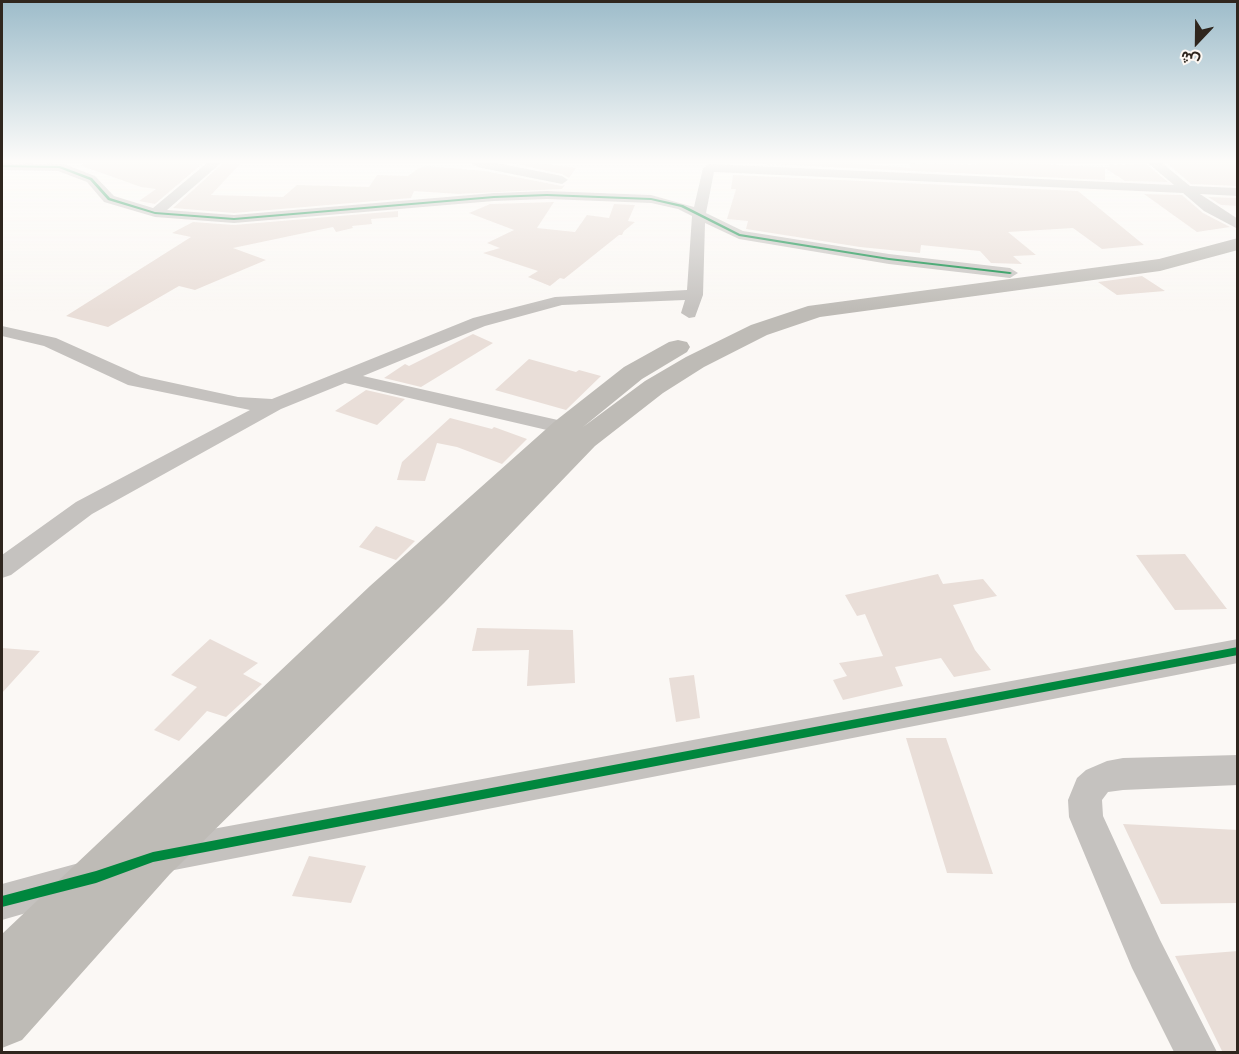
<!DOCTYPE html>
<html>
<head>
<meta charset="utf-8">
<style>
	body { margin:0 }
	#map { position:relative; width:1239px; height:1054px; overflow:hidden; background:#fbf8f5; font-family:"Alegreya Sans",Vazirmatn,sans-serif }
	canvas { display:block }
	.frame { position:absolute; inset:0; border:3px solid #2f261e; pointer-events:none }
	.north { position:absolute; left:1167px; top:12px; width:60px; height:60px; -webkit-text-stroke:4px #fdf8f3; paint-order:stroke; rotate:202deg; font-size:16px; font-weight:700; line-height:24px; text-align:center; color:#2f261e }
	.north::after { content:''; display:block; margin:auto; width:21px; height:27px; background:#2f261e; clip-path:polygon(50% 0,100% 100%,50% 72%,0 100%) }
</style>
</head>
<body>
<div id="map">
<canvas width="1239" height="1054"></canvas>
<div class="frame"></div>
<div class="north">ش</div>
</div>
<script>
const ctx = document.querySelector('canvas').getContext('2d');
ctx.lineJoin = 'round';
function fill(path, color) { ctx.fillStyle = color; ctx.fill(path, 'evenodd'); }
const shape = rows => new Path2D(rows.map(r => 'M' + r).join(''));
const building = shape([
	[83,163,203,163,155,204,139,201,156,189,141,187,82,166],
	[223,163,241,163,211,195,283,197,297,185,369,187,377,175,408,176,419,168,427,166,485,171,562,186,565,185,562,189,458,194,414,191,411,198,234,213,173,208],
	[511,163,537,163,576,168,569,178,562,174],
	[745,163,851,163,911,168,909,163,977,165,975,163,1009,163,1105,167,1110,167,1107,165,1146,164,1168,182,1125,181,1105,168,1105,180],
	[1167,163,1238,163,1238,186,1191,184],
	[733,175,1078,191,1144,245,1102,249,1073,228,1008,232,1036,255,1013,256,1022,264,991,263,980,251,921,245,920,253,860,247,746,229,748,221,727,219,736,189,731,189],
	[1144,194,1182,195,1203,213,1230,227,1197,232],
	[1208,197,1238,198,1238,206,1221,205],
	[554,202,537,228,575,232,587,215,609,218,614,204,635,205,628,221,635,222,624,231,622,235,619,235,564,279,560,278,550,286,528,277,538,271,483,253,500,248,487,243,514,230,469,213,490,204],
	[398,211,398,217,371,219,372,224,352,226,353,228,336,232,333,227,233,248,266,260,195,290,179,286,108,327,66,316,191,237,172,233,193,222,234,225],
	[1142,276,1165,291,1117,295,1098,282],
	[473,334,493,343,421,387,384,378,405,364,409,366],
	[529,359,576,372,579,370,601,376,566,410,495,390],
	[366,390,405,399,377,425,335,411],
	[450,418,492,429,494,427,527,439,502,464,457,447,437,443,425,481,397,480,402,462],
	[376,526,415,541,396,560,359,547],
	[1185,554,1227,609,1175,610,1136,555],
	[938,574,943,584,983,579,997,596,953,605,975,650,991,670,954,677,941,658,895,667,903,686,843,700,833,680,847,676,839,663,883,656,865,614,857,616,845,595],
	[477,628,573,630,575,683,527,686,529,650,472,651],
	[210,639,258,663,243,674,262,684,226,717,207,711,179,741,154,730,197,687,171,675],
	[2,648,40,651,2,693],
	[694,675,700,718,676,722,669,678],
	[906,738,946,738,993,874,947,873],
	[1123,824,1238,830,1238,903,1161,904],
	[309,856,366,866,351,903,292,896],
	[1238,951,1238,1053,1223,1053,1175,956]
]);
const street = shape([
	[2,163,64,164,95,176,114,196,153,208,207,163,221,163,167,210,234,215,494,193,547,191,651,195,694,207,703,168,709,164,1174,185,1148,163,1162,163,1190,186,1238,188,1238,196,1200,194,1238,219,1238,229,1204,211,1183,193,714,172,706,213,743,231,889,254,1010,268,1018,273,1010,278,889,264,739,239,705,223,703,295,695,317,689,318,681,313,685,300,562,305,485,326,363,376,571,423,574,428,571,433,564,434,345,383,281,409,92,514,11,575,2,578,2,555,76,502,250,410,128,385,44,346,2,336,2,326,56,338,141,376,238,397,272,399,473,318,555,297,687,290,692,216,678,209,651,203,547,199,494,201,234,223,155,217,104,202,87,182,58,171,2,170,2,163],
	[471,163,497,163,562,176,568,180,562,184,477,167,471,163],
	[1238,639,1238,663,164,872,152,867,147,855,152,843,164,838,1238,639],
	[1238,755,1238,785,1123,790,1108,792,1102,800,1103,816,1160,940,1217,1052,1174,1052,1132,968,1074,829,1069,817,1068,800,1077,778,1086,770,1107,761,1123,758,1238,755],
	[79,863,92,868,97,881,92,894,2,920,2,884,79,863]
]);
const primary = shape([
	[1238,238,1238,250,1160,271,820,317,767,335,704,367,663,393,595,446,444,603,170,874,22,1040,2,1048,2,934,370,586,554,422,624,367,669,342,678,340,687,342,690,347,687,352,642,379,583,427,645,381,686,357,751,325,808,306,1159,259,1238,238]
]);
const cycleway = shape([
	[2,165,60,166,92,178,110,198,155,212,234,218,494,196,547,194,651,198,683,205,740,234,889,258,1010,272,1012,273,1010,274,889,260,739,236,681,207,651,200,547,196,494,198,234,220,155,214,108,200,90,180,59,168,2,167,2,165],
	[1238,647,1238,655,153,862,96,883,2,907,2,896,96,871,153,852,1238,647]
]);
fill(building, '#e9ded8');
fill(street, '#c5c2bf');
fill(primary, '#bebbb6');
fill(cycleway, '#00873e');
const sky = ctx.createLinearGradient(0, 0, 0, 311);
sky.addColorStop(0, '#9dbcca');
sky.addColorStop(0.52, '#fdfcfa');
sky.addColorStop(1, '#fdfcfa00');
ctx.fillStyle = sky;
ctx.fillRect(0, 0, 1239, 311);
</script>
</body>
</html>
